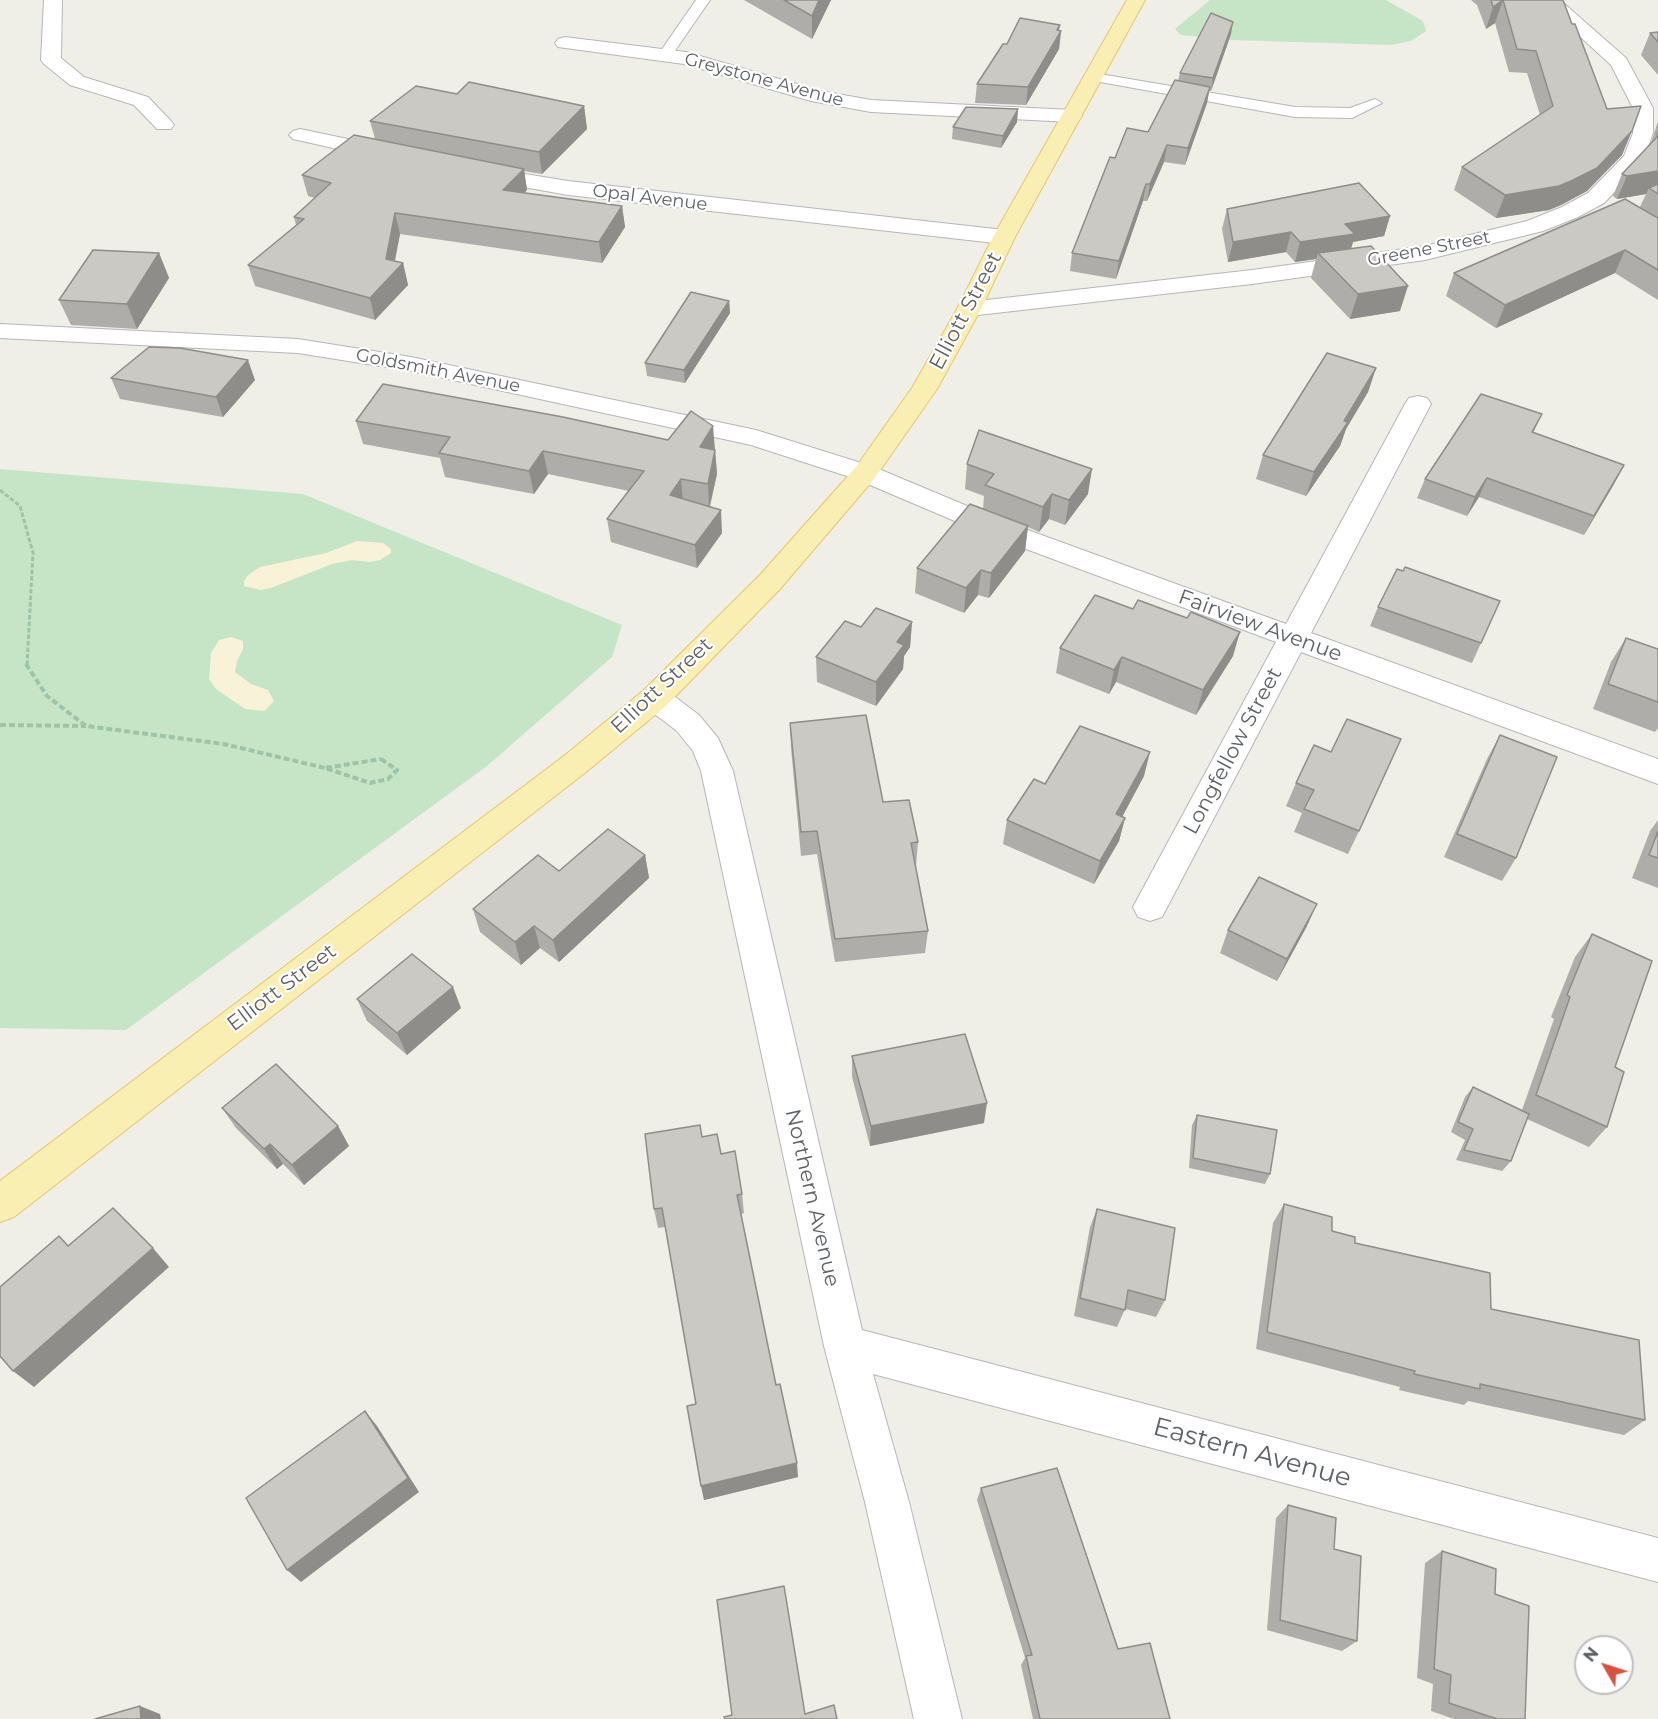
<!DOCTYPE html>
<html>
<head>
<meta charset="utf-8">
<style>
	body { margin:0 }
	#map { position:relative; width:1658px; height:1719px; overflow:hidden; background:#efeee7; font-family:Montserrat,sans-serif }
	canvas { display:block }
	.north { position:absolute; left:1574px; top:1635px; width:60px; height:60px; box-sizing:border-box; background:#fff; border:2px solid #bfc0c2; border-radius:50%; rotate:309deg; font-size:16px; font-weight:700; line-height:24px; text-align:center; color:#5e6266 }
	.north::after { content:''; display:block; margin:auto; width:21px; height:27px; background:#dd5040; clip-path:polygon(50% 0,100% 100%,50% 72%,0 100%) }
</style>
</head>
<body>
<div id="map">
<canvas width="1658" height="1719"></canvas>
<div class="north">N</div>
</div>
<script>
const ctx = document.querySelector('canvas').getContext('2d');
ctx.lineJoin = 'round';
function fill(path, color) { ctx.fillStyle = color; ctx.fill(path, 'evenodd'); }
const shape = rows => new Path2D(rows.map(r => 'M' + r).join(''));
function trace(path, color, width, dash) { ctx.strokeStyle = color; ctx.lineWidth = width; ctx.lineCap = dash ? 'butt' : 'round'; ctx.setLineDash(dash || []); ctx.stroke(path); }
function write(font, color, halo, rows, align = 'center') {
  ctx.font = font + ' Montserrat,sans-serif'; ctx.lineWidth = 4.5; ctx.setLineDash([]); ctx.textBaseline = 'middle'; ctx.strokeStyle = halo; ctx.fillStyle = color; for (const [text, x, y, turn = 0] of rows) {
    ctx.save(); ctx.translate(x, y); ctx.rotate((+turn || 0) * Math.PI / 180); ctx.textAlign = isNaN(turn) ? turn : align; if (halo) ctx.strokeText(text, 0, 0); ctx.fillText(text, 0, 0); ctx.restore();
  }
}
const green = shape([
	[1210,0,1386,0,1423,21,1426,31,1411,41,1391,45,1232,40,1181,35,1175,29],
	[0,469,303,494,622,625,612,657,487,766,126,1030,0,1028]
]);
const sand = shape([
	[357,541,383,543,391,549,391,553,380,560,370,562,352,560,332,564,271,588,261,590,244,586,244,581,248,575,260,567,326,553],
	[231,637,243,641,243,649,237,661,235,672,251,684,268,690,274,701,264,711,245,709,216,689,209,679,211,653,219,640]
]);
const pathFar1 = shape([
	[0,490,20,506,33,553,27,666]
]);
const path = shape([
	[26,664,47,696,86,726,224,744,325,768],
	[0,725,86,726],
	[381,759,397,770,388,779,370,783,325,768,381,759]
]);
const lane = shape([
	[696,0,710,0,670,58,660,58,658,55,696,0],
	[1094,73,1295,107,1350,108,1375,99,1382,103,1352,118,1295,117,1089,80,1087,77,1089,74,1094,73]
]);
const street = shape([
	[44,0,62,0,61,58,84,77,148,97,171,121,174,125,171,129,157,129,134,105,70,85,44,64,41,60,44,0],
	[1540,0,1560,0,1626,58,1653,108,1653,133,1642,163,1604,203,1578,217,1543,231,1425,260,1252,284,969,316,961,314,957,309,961,304,969,302,1252,270,1425,246,1527,221,1562,207,1588,193,1624,156,1633,133,1633,108,1611,65,1540,0],
	[565,37,686,52,821,91,871,100,1072,110,1079,112,1082,116,1079,120,1072,122,871,112,811,101,684,64,558,47,555,43,558,39,565,37],
	[300,129,395,149,398,154,395,159,387,160,293,139,289,135,293,131,300,129],
	[482,167,568,181,1004,230,1012,232,1015,237,1012,242,1004,244,568,195,474,178,471,173,474,168,482,167],
	[0,324,298,339,411,357,756,430,874,467,1003,521,1286,624,1405,404,1409,398,1418,396,1427,398,1431,404,1311,633,1658,759,1658,784,1301,652,1162,917,1150,921,1138,917,1133,907,1276,642,983,533,856,479,751,445,411,371,298,353,0,338,0,324],
	[655,687,666,690,699,715,718,738,733,771,862,1330,1658,1538,1658,1582,873,1374,909,1502,962,1719,914,1719,865,1502,824,1346,701,771,693,751,677,731,644,706,640,698,644,690,655,687]
]);
const primary = shape([
	[1127,0,1145,0,1015,237,981,309,937,389,874,479,780,589,666,706,586,772,14,1217,0,1222,0,1181,564,756,644,690,760,575,856,467,912,388,957,309,993,237,1127,0]
]);
const wall = shape([
	[744,0,831,0,812,39],
	[1471,0,1563,0,1622,155,1587,191,1561,205,1549,210,1496,218,1454,190,1462,167,1540,115,1527,73,1509,72,1495,23,1486,29,1477,5],
	[1059,30,1061,31,1059,49,1026,105,975,103,977,84,1007,44],
	[1658,32,1658,75,1641,55,1650,33],
	[1231,34,1211,91,1209,90,1207,103,1185,165,1164,162,1147,201,1143,201,1116,279,1070,271,1072,253,1115,158,1148,132,1178,81,1180,73],
	[457,94,584,106,587,129,542,174,524,171,527,190,524,193,622,206,625,227,602,263,400,234,395,261,403,263,408,285,375,320,255,286,248,265,296,225,294,217,315,198,308,196,302,175,375,139,370,121],
	[1018,109,1017,122,1001,148,952,139,953,127],
	[1658,121,1658,300,1615,273,1496,328,1446,296,1454,273,1640,207,1646,194,1617,199,1613,196,1622,174,1651,143],
	[1227,209,1390,216,1384,236,1353,242,1351,249,1400,311,1350,319,1311,278,1316,259,1295,262,1286,252,1228,262,1222,229],
	[159,253,169,278,137,329,71,325,59,300],
	[729,301,730,313,685,383,647,376,645,363],
	[1376,368,1368,392,1346,429,1340,446,1306,496,1256,479,1263,455],
	[111,378,255,380,223,417,120,399],
	[356,421,668,440,715,450,717,474,710,507,722,533,697,568,611,542,607,519,629,491,548,474,534,494,445,477,440,458,363,444],
	[1534,433,1614,484,1584,535,1479,497,1467,516,1417,498,1425,479],
	[967,464,1088,494,1065,525,1049,519,1039,532,1028,527,1025,551,989,598,978,595,964,613,915,593,917,568,983,509,984,496,965,489],
	[1378,607,1481,643,1472,663,1370,626],
	[912,622,910,647,904,656,903,669,876,706,817,682,816,657,861,627],
	[1626,638,1658,649,1658,728,1655,732,1593,709,1611,662],
	[1060,648,1233,656,1196,715,1116,682,1109,694,1056,673],
	[790,723,883,802,918,842,916,866,915,866,928,931,925,953,835,962,817,854,801,856,791,748],
	[1500,735,1516,858,1502,881,1444,857,1487,759],
	[1314,745,1359,831,1348,854,1294,832,1302,813,1286,806,1296,783],
	[1144,776,1122,816,1125,818,1119,841,1094,884,1003,844,1007,820,1045,784],
	[1658,820,1658,888,1632,878,1650,831],
	[645,855,649,878,559,962,540,948,521,965,480,932,473,909,559,871],
	[1307,926,1277,981,1220,953,1228,930],
	[1592,934,1615,1067,1607,1127,1589,1147,1527,1119,1511,1161,1502,1171,1456,1160,1465,1140,1451,1132,1465,1097,1473,1087,1522,1110,1554,1019,1551,1017,1575,957],
	[357,999,461,1008,407,1055,367,1021],
	[852,1056,984,1123,870,1146,852,1077],
	[222,1108,338,1126,349,1146,304,1185,283,1164,277,1169,236,1128],
	[1197,1115,1270,1174,1265,1184,1189,1168,1192,1125],
	[702,1137,721,1154,742,1194,744,1213,741,1214,776,1385,798,1477,704,1500,696,1404,665,1227,658,1228,654,1209],
	[1284,1204,1332,1231,1491,1309,1645,1420,1624,1435,1468,1401,1464,1405,1399,1390,1400,1387,1256,1349,1273,1223],
	[1097,1209,1165,1300,1156,1317,1125,1309,1117,1327,1074,1316,1090,1227],
	[981,1488,1118,1649,1170,1719,1033,1719,1021,1665,1025,1658,977,1500],
	[1288,1505,1334,1549,1357,1641,1342,1651,1267,1630,1276,1518],
	[1442,1551,1495,1594,1525,1719,1454,1719,1431,1711,1433,1684,1417,1678,1425,1563]
]);
const shadedWall = shape([
	[819,0,831,0,812,39,812,16],
	[1503,0,1495,23,1486,29,1493,7],
	[1233,22,1231,34,1211,91,1213,78],
	[1060,25,1058,35,1061,31,1059,49,1026,105,1028,87],
	[1210,87,1207,103,1185,165,1188,148],
	[584,106,587,129,542,174,539,152],
	[1018,109,1017,122,1001,148,1003,136],
	[1632,131,1622,155,1587,191,1561,205,1549,210,1496,218,1505,195],
	[1167,145,1164,162,1147,201,1150,184],
	[524,169,527,190,506,211,503,190],
	[1658,171,1658,192,1649,188,1646,194,1617,199,1627,176],
	[1146,184,1143,201,1116,279,1119,261],
	[622,206,625,227,602,263,599,242],
	[395,213,400,234,392,274,403,263,408,285,375,320,370,298,386,259],
	[1390,216,1384,236,1353,242,1349,254,1318,253,1316,259,1295,262,1300,242,1345,224],
	[1291,232,1286,252,1228,262,1233,242],
	[1625,250,1615,273,1496,328,1505,305],
	[159,253,169,278,137,329,127,304],
	[1408,286,1400,311,1350,319,1358,294],
	[729,301,730,313,685,383,684,370],
	[248,360,255,380,223,417,216,397],
	[1376,368,1368,392,1346,429,1340,446,1306,496,1314,472],
	[1542,414,1533,433,1532,432],
	[713,426,715,450,702,471,700,447],
	[715,450,717,474,709,508,708,484],
	[543,451,548,474,534,494,529,471],
	[1624,465,1614,484,1584,535,1594,516],
	[1092,469,1088,494,1065,525,1069,500],
	[1487,478,1479,497,1467,516,1475,497],
	[681,479,683,502,670,495],
	[1052,494,1049,519,1039,532,1043,507],
	[721,510,722,533,697,568,695,545],
	[1028,526,1025,551,989,598,991,573],
	[981,570,978,595,964,613,966,588],
	[912,622,910,647,904,656,903,669,876,706,876,682,897,642],
	[1240,632,1233,656,1196,715,1203,690],
	[1122,657,1116,682,1109,694,1114,670],
	[1150,752,1144,776,1111,838,1116,814],
	[1125,818,1119,841,1094,884,1100,861],
	[645,855,649,878,559,962,553,940],
	[1317,904,1307,926,1277,981,1287,959],
	[534,926,540,948,521,965,515,942],
	[453,987,461,1008,407,1055,397,1033],
	[987,1103,984,1123,870,1146,871,1126],
	[338,1126,349,1146,304,1185,292,1165],
	[270,1144,283,1164,277,1169,264,1149],
	[153,1248,169,1267,34,1387,13,1371],
	[365,1411,377,1426,419,1492,301,1582,287,1570],
	[797,1463,798,1477,704,1500,701,1486],
	[140,1706,160,1714,161,1719,141,1719]
]);
const building = shape([
	[784,0,819,0,812,16,784,0],
	[1491,0,1563,0,1572,24,1575,24,1607,109,1641,106,1632,131,1597,168,1571,181,1559,186,1505,195,1462,167,1553,106,1536,51,1517,49,1503,0,1493,7,1491,0],
	[1211,13,1233,22,1213,78,1180,73,1211,13],
	[1020,18,1060,25,1057,30,1061,31,1028,87,977,84,1003,44,1007,44,1020,18],
	[1658,32,1658,42,1650,33,1658,32],
	[1175,80,1210,87,1188,148,1167,145,1150,184,1146,184,1119,261,1072,253,1110,157,1115,158,1127,128,1148,132,1175,80],
	[469,82,584,106,539,152,370,121,416,86,457,94,469,82],
	[966,107,1018,109,1003,136,953,127,966,107],
	[1658,132,1658,171,1627,176,1622,174,1657,137,1658,132],
	[354,135,524,169,503,190,622,206,599,242,395,213,386,259,403,263,370,298,248,265,304,219,294,217,331,183,302,175,354,135],
	[1359,183,1390,216,1345,224,1355,234,1300,242,1291,232,1233,242,1227,209,1359,183],
	[1658,184,1658,194,1649,188,1658,184],
	[1625,199,1658,218,1658,270,1625,250,1505,305,1454,273,1625,199],
	[1371,246,1408,286,1358,294,1318,253,1371,246],
	[93,250,159,253,127,304,59,300,93,250],
	[691,292,729,301,684,370,645,363,691,292],
	[149,347,180,348,248,360,216,397,111,378,149,347],
	[1327,353,1376,368,1344,421,1348,422,1314,472,1263,455,1327,353],
	[383,384,563,417,668,440,691,411,713,426,700,447,715,450,708,484,681,479,670,495,721,510,695,545,607,519,644,471,543,451,529,471,439,453,450,437,356,421,383,384],
	[1481,394,1542,414,1532,432,1624,465,1594,516,1487,478,1475,497,1425,479,1481,394],
	[979,430,1092,469,1069,500,1052,494,1043,507,985,485,994,474,967,464,979,430],
	[970,504,1028,526,991,573,981,570,966,588,917,568,970,504],
	[1405,567,1500,601,1481,643,1378,607,1397,569,1403,571,1405,567],
	[1095,595,1133,609,1138,600,1187,618,1191,612,1240,632,1203,690,1122,657,1114,670,1060,648,1095,595],
	[876,608,912,622,897,642,904,645,876,682,816,657,845,621,861,627,876,608],
	[1626,638,1658,649,1658,702,1608,684,1626,638],
	[866,715,883,802,909,800,918,842,911,843,928,931,835,939,817,831,801,832,790,723,866,715],
	[1347,719,1401,739,1359,831,1304,809,1314,790,1296,783,1314,745,1331,752,1347,719],
	[1080,726,1150,752,1116,814,1125,818,1100,861,1007,820,1034,779,1045,784,1080,726],
	[1500,735,1557,757,1516,858,1457,834,1500,735],
	[608,829,645,855,553,940,534,926,515,942,473,909,538,855,559,871,608,829],
	[1658,831,1658,858,1649,855,1658,831],
	[1259,877,1317,904,1287,959,1228,930,1259,877],
	[1592,934,1652,961,1615,1067,1624,1072,1607,1127,1536,1095,1570,997,1567,995,1592,934],
	[412,954,453,987,397,1033,357,999,412,954],
	[965,1034,987,1103,871,1126,852,1056,965,1034],
	[276,1064,338,1126,292,1165,270,1144,264,1149,222,1108,276,1064],
	[1473,1087,1529,1114,1511,1161,1464,1150,1473,1129,1458,1122,1473,1087],
	[1197,1115,1277,1130,1270,1174,1193,1158,1197,1115],
	[700,1125,702,1137,717,1134,721,1154,735,1151,742,1194,737,1195,776,1385,780,1384,797,1463,701,1486,687,1406,696,1404,662,1208,654,1209,645,1134,700,1125],
	[1284,1204,1332,1217,1332,1231,1355,1237,1355,1243,1490,1273,1491,1309,1639,1340,1645,1420,1480,1384,1480,1389,1414,1374,1415,1371,1267,1332,1284,1204],
	[113,1208,153,1248,13,1371,0,1356,0,1287,59,1236,68,1246,113,1208],
	[1097,1209,1175,1228,1165,1300,1128,1290,1125,1310,1080,1298,1097,1209],
	[365,1411,408,1478,287,1570,246,1498,365,1411],
	[1057,1468,1118,1649,1150,1643,1170,1719,1040,1719,1026,1656,1032,1655,981,1488,1057,1468],
	[1288,1505,1336,1518,1334,1549,1361,1556,1357,1641,1280,1620,1288,1505],
	[1442,1551,1496,1569,1495,1594,1529,1606,1525,1719,1497,1719,1449,1703,1451,1675,1434,1669,1442,1551],
	[784,1586,805,1714,834,1705,837,1719,725,1719,724,1717,732,1715,717,1600,784,1586],
	[140,1706,141,1719,95,1719,140,1706]
]);
const farStreetnames = [
	["Greystone Avenue",764,80,15],
	["Opal Avenue",650,198,7],
	["Greene Street",1429,249,-11],
	["Goldsmith Avenue",438,371,11]
];
const streetNames = [
	["Elliott Street",966,311,-62],
	["Fairview Avenue",1260,626,20],
	["Elliott Street",662,686,-43],
	["Longfellow Street",1233,751,-62],
	["Elliott Street",282,988,-37],
	["Northern Avenue",812,1198,77]
];
const nearStreetnames = [
	["Eastern Avenue",1252,1453,15]
];
fill(green, '#c6e5c7');
fill(sand, '#f8f2d9');
trace(lane, '#b4b7ba', 2);
trace(street, '#b4b7ba', 2);
trace(primary, '#e7c768', 2);
trace(pathFar1, '#9ec3a9', 3, [4.5, 2]);
trace(path, '#9ec3a9', 4, [6, 3]);
fill(lane, '#fff');
fill(street, '#fff');
fill(primary, '#f9efb2');
fill(wall, '#afada9');
fill(shadedWall, '#8e8d89');
fill(building, '#cbc9c4');
trace(building, '#8e8d89', 1.5);
write('18px', '#5e6266', '#fff', farStreetnames);
write('21px', '#5e6266', '#fff', streetNames);
write('26px', '#5e6266', '#fff', nearStreetnames);
</script>
</body>
</html>
